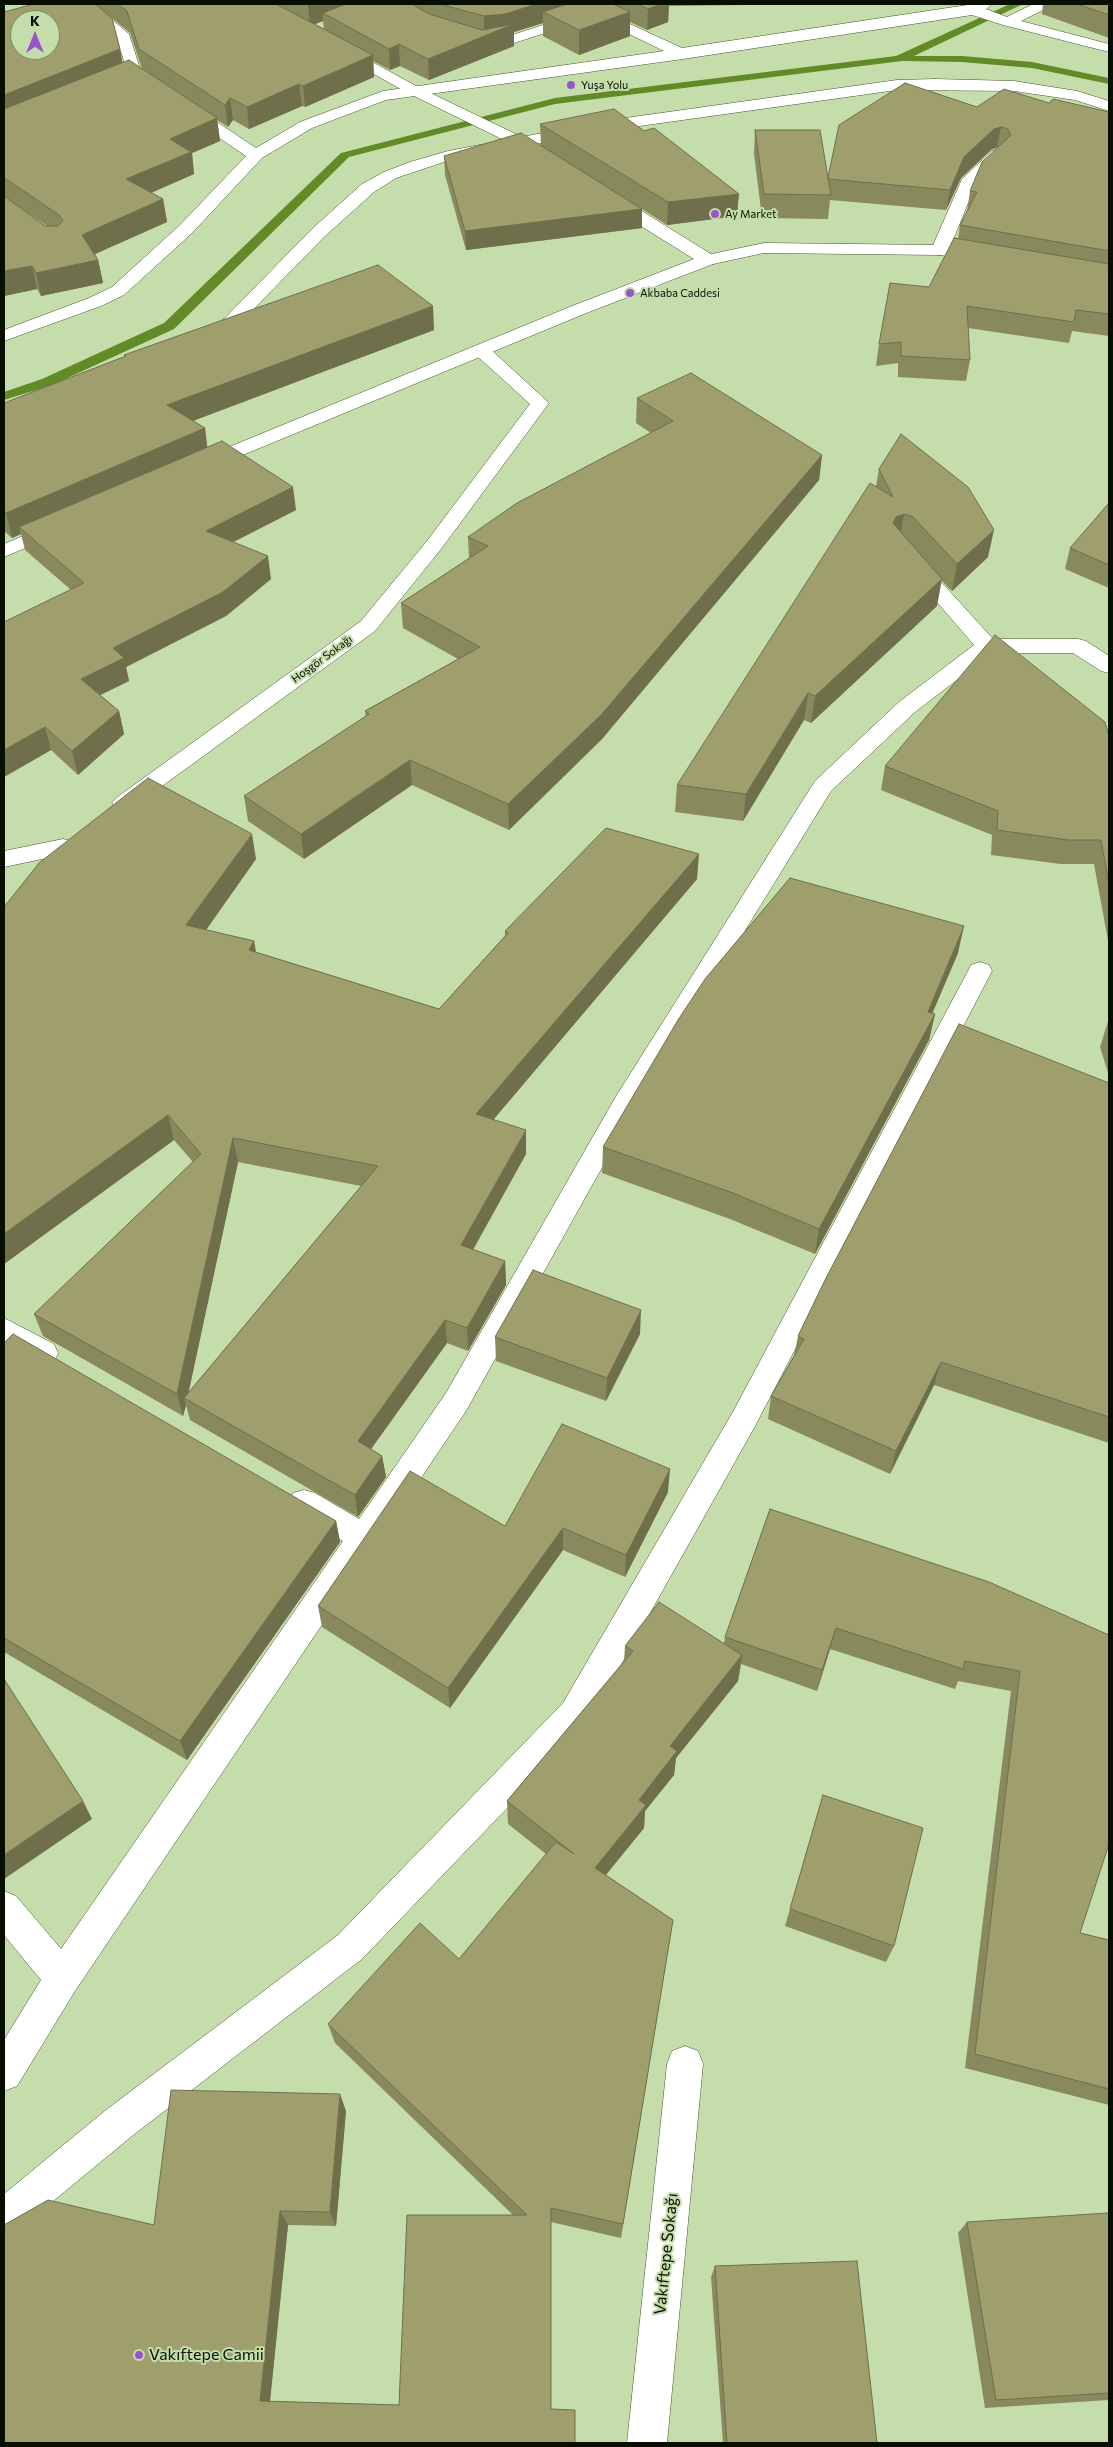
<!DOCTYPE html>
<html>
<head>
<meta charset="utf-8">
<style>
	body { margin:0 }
	#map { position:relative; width:1113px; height:2447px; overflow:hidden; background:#c5dcab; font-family:Commissioner,sans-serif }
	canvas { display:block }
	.frame { position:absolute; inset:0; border:5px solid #080f01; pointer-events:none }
	.north { position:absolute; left:10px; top:10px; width:50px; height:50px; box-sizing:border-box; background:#c5dcab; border:1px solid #798a67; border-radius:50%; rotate:0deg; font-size:14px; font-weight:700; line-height:20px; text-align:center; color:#080f01 }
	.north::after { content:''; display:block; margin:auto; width:18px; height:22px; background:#9854c9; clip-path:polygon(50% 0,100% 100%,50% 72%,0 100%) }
</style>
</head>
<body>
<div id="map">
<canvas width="1113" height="2447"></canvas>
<div class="frame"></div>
<div class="north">K</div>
</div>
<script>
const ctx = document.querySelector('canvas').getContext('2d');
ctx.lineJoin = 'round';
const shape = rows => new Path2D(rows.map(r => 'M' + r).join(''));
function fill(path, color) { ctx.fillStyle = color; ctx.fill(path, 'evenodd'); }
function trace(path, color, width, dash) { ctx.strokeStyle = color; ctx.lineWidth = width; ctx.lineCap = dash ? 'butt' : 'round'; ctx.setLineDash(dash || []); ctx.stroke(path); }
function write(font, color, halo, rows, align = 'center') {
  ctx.font = font + ' Commissioner,sans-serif'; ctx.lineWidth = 4; ctx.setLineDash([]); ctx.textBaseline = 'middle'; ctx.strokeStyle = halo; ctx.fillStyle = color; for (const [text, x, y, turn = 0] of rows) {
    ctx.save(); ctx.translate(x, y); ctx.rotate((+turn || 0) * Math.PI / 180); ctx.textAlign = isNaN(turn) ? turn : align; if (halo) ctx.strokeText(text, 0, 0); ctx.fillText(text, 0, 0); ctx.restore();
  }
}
const stream = shape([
	[1010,4,1023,4,914,56,962,56,1032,62,1109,78,1109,84,1032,68,962,62,902,61,555,104,349,157,174,329,52,385,4,400,4,392,42,379,164,323,341,153,555,98,896,56,1010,4]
]);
const service = shape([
	[998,149,1004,151,1006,154,977,181,949,250,946,254,940,255,934,254,931,250,962,179,992,151,998,149]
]);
const minor = shape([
	[77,4,93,4,129,34,141,72,159,84,162,87,159,90,149,90,129,77,117,39,77,4],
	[974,4,992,4,986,9,1007,17,1033,4,1051,4,1049,7,1021,21,1109,44,1109,52,1003,25,972,15,683,59,386,100,312,128,262,158,192,233,124,295,101,306,4,341,4,330,89,298,112,287,180,225,246,156,181,112,179,109,181,106,193,106,256,148,300,122,383,91,664,51,594,17,508,45,479,49,471,44,479,39,506,37,595,8,682,48,974,4],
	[935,79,1014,81,1077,91,1109,101,1109,111,1075,100,1014,91,897,90,611,130,450,160,396,178,374,192,324,237,237,326,215,340,209,341,203,340,200,336,225,318,312,229,362,184,384,172,410,162,448,151,611,120,897,80,935,79],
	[482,346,488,347,549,403,441,549,375,631,132,808,124,811,116,808,112,803,116,798,361,621,427,541,530,404,476,355,473,351,476,347,482,346],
	[915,559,922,561,993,639,1078,639,1086,641,1109,656,1109,673,1101,671,1073,653,992,653,915,712,831,791,633,1112,466,1411,75,1991,17,2086,4,2091,4,2040,41,1980,4,1935,4,1891,16,1896,61,1949,343,1541,293,1513,289,1503,293,1493,304,1490,315,1493,359,1519,446,1393,615,1098,815,781,899,702,974,645,905,565,908,561,915,559],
	[63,839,71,841,75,847,71,853,4,867,4,851,63,839],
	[980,962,989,965,992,971,754,1428,587,1725,362,1959,132,2136,17,2231,4,2237,4,2194,106,2110,338,1935,563,1703,734,1410,968,971,971,965,980,962],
	[4,1318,54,1344,58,1353,54,1362,44,1365,4,1344,4,1318],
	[685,2046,698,2051,703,2064,667,2443,627,2443,667,2064,672,2051,685,2046]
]);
const tertiary = shape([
	[341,45,418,87,526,139,550,156,548,159,542,161,536,159,514,145,408,93,336,53,333,50,336,47,341,45],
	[610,194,616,195,714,256,717,260,714,264,702,264,604,203,602,199,604,195,610,194]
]);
const primary = shape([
	[764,243,940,245,985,252,991,253,994,257,991,261,985,262,940,255,764,253,713,264,584,314,209,469,195,469,192,465,195,461,572,306,702,256,764,243],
	[57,522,64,524,67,528,64,532,4,557,4,544,57,522]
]);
const wall = shape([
	[95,4,748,4,745,5,669,6,668,22,647,30,630,22,630,36,579,55,543,36,543,23,514,32,514,46,429,80,400,66,390,70,373,61,374,77,305,107,302,106,249,129,233,120,228,127,217,120,220,141,192,153,194,174,151,193,163,199,167,222,95,254,98,260,103,283,41,296,37,289,4,296,4,12,120,49,122,63,142,69,130,33],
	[323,21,324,29,315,24],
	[16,205,47,226,45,226],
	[769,4,907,4,771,5],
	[1043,4,1109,4,1109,38,1042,14],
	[1049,103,1109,112,1109,336,1072,331,1069,343,968,328,970,360,966,381,898,377,898,363,876,366,879,344,929,287,958,239,960,225,967,212,970,191,998,147,991,150,961,178,946,210,830,200,828,219,762,218,754,154,755,130,828,177,977,107],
	[540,124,737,216,667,225,642,209,642,228,466,250,445,175,444,156,541,145],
	[434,330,193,421,205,428,207,447,296,510,233,542,271,579,226,616,126,667,129,681,100,695,119,711,124,734,78,775,51,750,4,777,70,589,25,550,21,534,12,538,4,531,4,403,125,357,124,355],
	[637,398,822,455,819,480,602,739,509,830,412,785,304,859,248,821,244,796,366,717,365,711,458,659,403,628,401,603,469,558,468,537,651,433,636,423],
	[879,469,988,557,952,591,941,580,937,606,811,723,804,720,743,821,675,812,677,785,876,486],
	[1109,503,1109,588,1065,569,1070,548],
	[1109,736,1109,946,1094,864,1061,864,991,855,992,835,881,790,885,766],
	[256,859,206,930,254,941,256,952,439,1009,505,936,505,931,697,879,493,1120,526,1154,473,1250,505,1261,506,1285,468,1351,447,1343,371,1449,382,1456,386,1477,358,1517,190,1420,186,1405,183,1416,43,1336,34,1314,193,1162,174,1140,4,1264,4,907],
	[238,1162,361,1186,188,1393],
	[958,953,932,1014,935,1014,929,1040,815,1254,730,1219,602,1173,603,1147],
	[1108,1021,1109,1021,1109,1076,1100,1047],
	[1109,1083,1109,1443,934,1385,890,1474,768,1419,771,1396,794,1356,798,1336],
	[640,1334,606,1401,496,1361,495,1337],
	[4,1343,336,1521,340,1542,187,1760,4,1652],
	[668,1492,625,1577,563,1550,450,1708,322,1627,318,1606,505,1526],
	[770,1509,1109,1635,1080,1933,1109,1940,1109,2105,965,2068,1011,1691,958,1681,955,1689,830,1649,817,1691,741,1664,738,1681,676,1758,674,1775,645,1811,644,1828,606,1875,673,1920,621,2238,551,2222,551,2409,4,2443,154,2225,346,2111,336,2226,288,2225,270,2401,399,2405,513,2215,335,2043,328,2024,459,1959,546,1854,508,1824,507,1801,624,1661,625,1646,724,1643,725,1637],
	[823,1795,894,1946,886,1962,785,1926],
	[1109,2219,1109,2400,985,2408,958,2233,967,2222],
	[715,2266,877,2443,723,2443,711,2277]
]);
const shadedWall = shape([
	[311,4,364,4,323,13,323,21,310,26,308,5],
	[537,4,594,4,543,12,543,23,514,32,514,46,429,80,428,59,484,36,484,16],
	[661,4,669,4,668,22,647,30,648,9],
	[630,12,630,36,579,55,579,30],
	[399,44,400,66,390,70,389,49],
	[120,49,124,71,4,119,4,95],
	[373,55,374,77,305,107,303,86],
	[299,84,302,106,249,129,247,107],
	[230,98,233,120,228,127,225,105],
	[217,118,220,141,192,153,194,174,130,202,126,179,170,139],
	[1001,127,997,147,991,150,961,178,946,210,950,190,964,157,994,129],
	[739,194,737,216,667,225,668,202],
	[163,199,167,222,86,258,82,235],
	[642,209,642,228,466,250,465,231],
	[98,260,103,283,41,296,36,273],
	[32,266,37,289,4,296,4,271],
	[433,306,434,330,171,429,167,405],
	[205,428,208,453,19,527,21,534,12,538,6,513],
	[822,455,819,480,602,739,509,830,508,804],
	[293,487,296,510,210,554,206,531],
	[904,514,899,541,893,523,896,517],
	[994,530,988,557,952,591,957,564],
	[268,556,271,579,226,616,126,667,129,681,86,702,81,679,113,648],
	[942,579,937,606,811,723,815,696],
	[808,693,804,720,743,821,746,794],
	[119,711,124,734,78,775,72,751],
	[45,727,51,750,4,777,4,750],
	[410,760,412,785,304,859,301,834],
	[252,834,256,859,191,951,186,925],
	[699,854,697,879,477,1139,476,1114],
	[964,926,958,953,923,1035,935,1014,929,1040,815,1254,819,1229,928,1012],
	[254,941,258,967,249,950],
	[168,1115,174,1140,4,1264,4,1234],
	[526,1130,526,1154,462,1269,461,1245],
	[233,1138,238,1162,187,1400,184,1398,186,1405,183,1416,177,1394],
	[505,1261,506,1285,468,1351,467,1328],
	[641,1310,640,1334,606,1401,607,1378],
	[445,1320,447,1343,361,1463,358,1441],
	[941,1362,934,1385,890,1474,896,1451],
	[382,1456,386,1477,358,1517,355,1495],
	[670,1469,668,1492,625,1577,626,1555],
	[336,1521,340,1542,187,1760,180,1741],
	[563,1528,563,1550,450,1708,448,1688],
	[836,1628,830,1649,817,1691,822,1670],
	[742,1655,738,1681,676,1758,674,1775,645,1811,644,1828,594,1889,595,1868,639,1800,670,1746],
	[83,1801,92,1819,4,1879,4,1855],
	[340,2094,346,2111,336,2226,330,2212],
	[280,2211,288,2225,269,2410,260,2401]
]);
const building = shape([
	[34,4,95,4,112,18,120,49,4,95,4,12,34,4],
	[20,20,50,20,50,50,20,50,20,20],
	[118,4,276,4,373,55,303,86,299,84,247,107,230,98,225,105,139,49,127,11,118,4],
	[346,4,412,4,429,14,482,30,514,24,428,59,399,44,389,49,323,13,346,4],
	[440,4,537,4,505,14,484,16,440,4],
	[567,4,613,4,630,12,579,30,543,12,567,4],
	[637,4,661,4,648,9,637,4],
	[1077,4,1109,4,1109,15,1077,4],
	[129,60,217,118,170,139,191,152,126,179,163,199,82,235,98,260,36,273,32,266,4,271,4,196,45,226,58,226,63,221,59,215,6,179,4,179,4,109,129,60],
	[905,83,977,107,1004,89,1049,103,1053,99,1109,112,1109,251,960,225,977,192,970,191,982,162,1011,135,1008,129,1001,127,994,129,964,157,950,190,828,179,828,177,839,125,905,83],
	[614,109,644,131,654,128,739,194,668,202,540,124,614,109],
	[755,130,820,130,831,195,764,194,755,130],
	[521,133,642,209,465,231,444,156,521,133],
	[954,238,1109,264,1109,314,1076,310,1074,322,967,306,970,360,901,356,901,342,879,344,890,283,929,287,954,238],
	[378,265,433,306,167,405,205,428,6,513,4,512,4,403,126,356,124,355,378,265],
	[691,373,822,455,602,714,508,804,410,760,301,834,244,796,369,714,365,711,480,647,401,603,488,546,468,537,517,503,673,421,637,398,691,373],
	[901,434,968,487,994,530,957,564,913,517,904,514,896,517,893,523,942,579,815,696,808,693,746,794,677,785,870,483,893,497,879,469,901,434],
	[222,441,293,487,206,531,268,556,223,592,113,648,124,658,81,679,119,711,72,751,45,727,4,750,4,622,84,583,19,527,222,441],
	[1109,503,1109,565,1070,548,1109,503],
	[995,635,1105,722,1109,736,1109,883,1101,840,1068,840,997,830,998,811,885,766,995,635],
	[148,778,252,834,186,925,254,941,249,950,439,1009,508,933,505,931,606,828,699,854,476,1114,526,1130,461,1245,505,1261,467,1328,445,1320,358,1441,382,1456,355,1495,184,1398,378,1166,233,1138,177,1394,34,1314,201,1154,168,1115,4,1234,4,907,39,863,148,778],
	[790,878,964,926,928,1012,935,1014,819,1229,733,1193,603,1147,678,1020,705,979,790,878],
	[959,1024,1109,1083,1109,1417,941,1362,896,1451,771,1396,804,1339,798,1336,825,1280,959,1024],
	[533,1270,641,1310,607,1378,495,1337,533,1270],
	[13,1334,336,1521,180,1741,4,1638,4,1343,13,1334],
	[562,1424,670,1469,626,1555,563,1528,448,1688,318,1606,410,1471,505,1526,562,1424],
	[770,1509,989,1582,1109,1635,1109,1844,1080,1933,1109,1940,1109,2089,975,2054,1020,1671,965,1661,963,1669,836,1628,822,1670,725,1637,770,1509],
	[659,1602,742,1655,670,1746,677,1751,639,1800,646,1805,595,1868,673,1920,623,2224,551,2208,551,2409,575,2410,575,2443,4,2443,4,2225,48,2200,154,2225,171,2090,340,2094,330,2212,280,2211,260,2401,399,2405,407,2215,527,2215,328,2024,420,1923,459,1959,556,1842,574,1854,507,1801,633,1651,625,1646,659,1602],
	[4,1679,83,1801,4,1855,4,1679],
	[823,1795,923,1828,894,1946,790,1909,823,1795],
	[1108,2213,1109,2219,1109,2393,996,2400,967,2222,1108,2213],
	[857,2261,877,2443,727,2443,715,2266,857,2261]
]);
const markers = [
	[571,85,5,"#9854c9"],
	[715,214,5,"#9854c9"],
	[630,293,5,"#9854c9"],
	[139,2355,5,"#9854c9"]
];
const farPoinames = [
	["Yuşa Yolu",581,85],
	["Ay Market",725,214],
	["Akbaba Caddesi",640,293]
];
const farStreetnames = [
	["Hoşgör Sokağı",322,659,-36]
];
const nearStreetnames = [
	["Vakıftepe Sokağı",666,2254,-84]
];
const nearPoinames = [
	["Vakıftepe Camii",149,2355]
];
fill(stream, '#628a26');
trace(service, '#43572b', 1);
trace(minor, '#43572b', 1);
trace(tertiary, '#43572b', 1);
trace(primary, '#43572b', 1);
fill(service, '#fff');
fill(minor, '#fff');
fill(tertiary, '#fff');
fill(primary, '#fff');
fill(wall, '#88895d');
fill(shadedWall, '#6f6f4c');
fill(building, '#9e9f6c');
trace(building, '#6f6f4c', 1);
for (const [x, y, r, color] of markers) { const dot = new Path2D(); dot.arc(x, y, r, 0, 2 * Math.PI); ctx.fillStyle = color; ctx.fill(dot); trace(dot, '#c5dcab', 2); }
write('11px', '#080f01', '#c5dcab', farPoinames, 'left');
write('11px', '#080f01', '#c5dcab', farStreetnames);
write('16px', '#080f01', '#c5dcab', nearStreetnames);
write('16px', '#080f01', '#c5dcab', nearPoinames, 'left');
</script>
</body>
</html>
